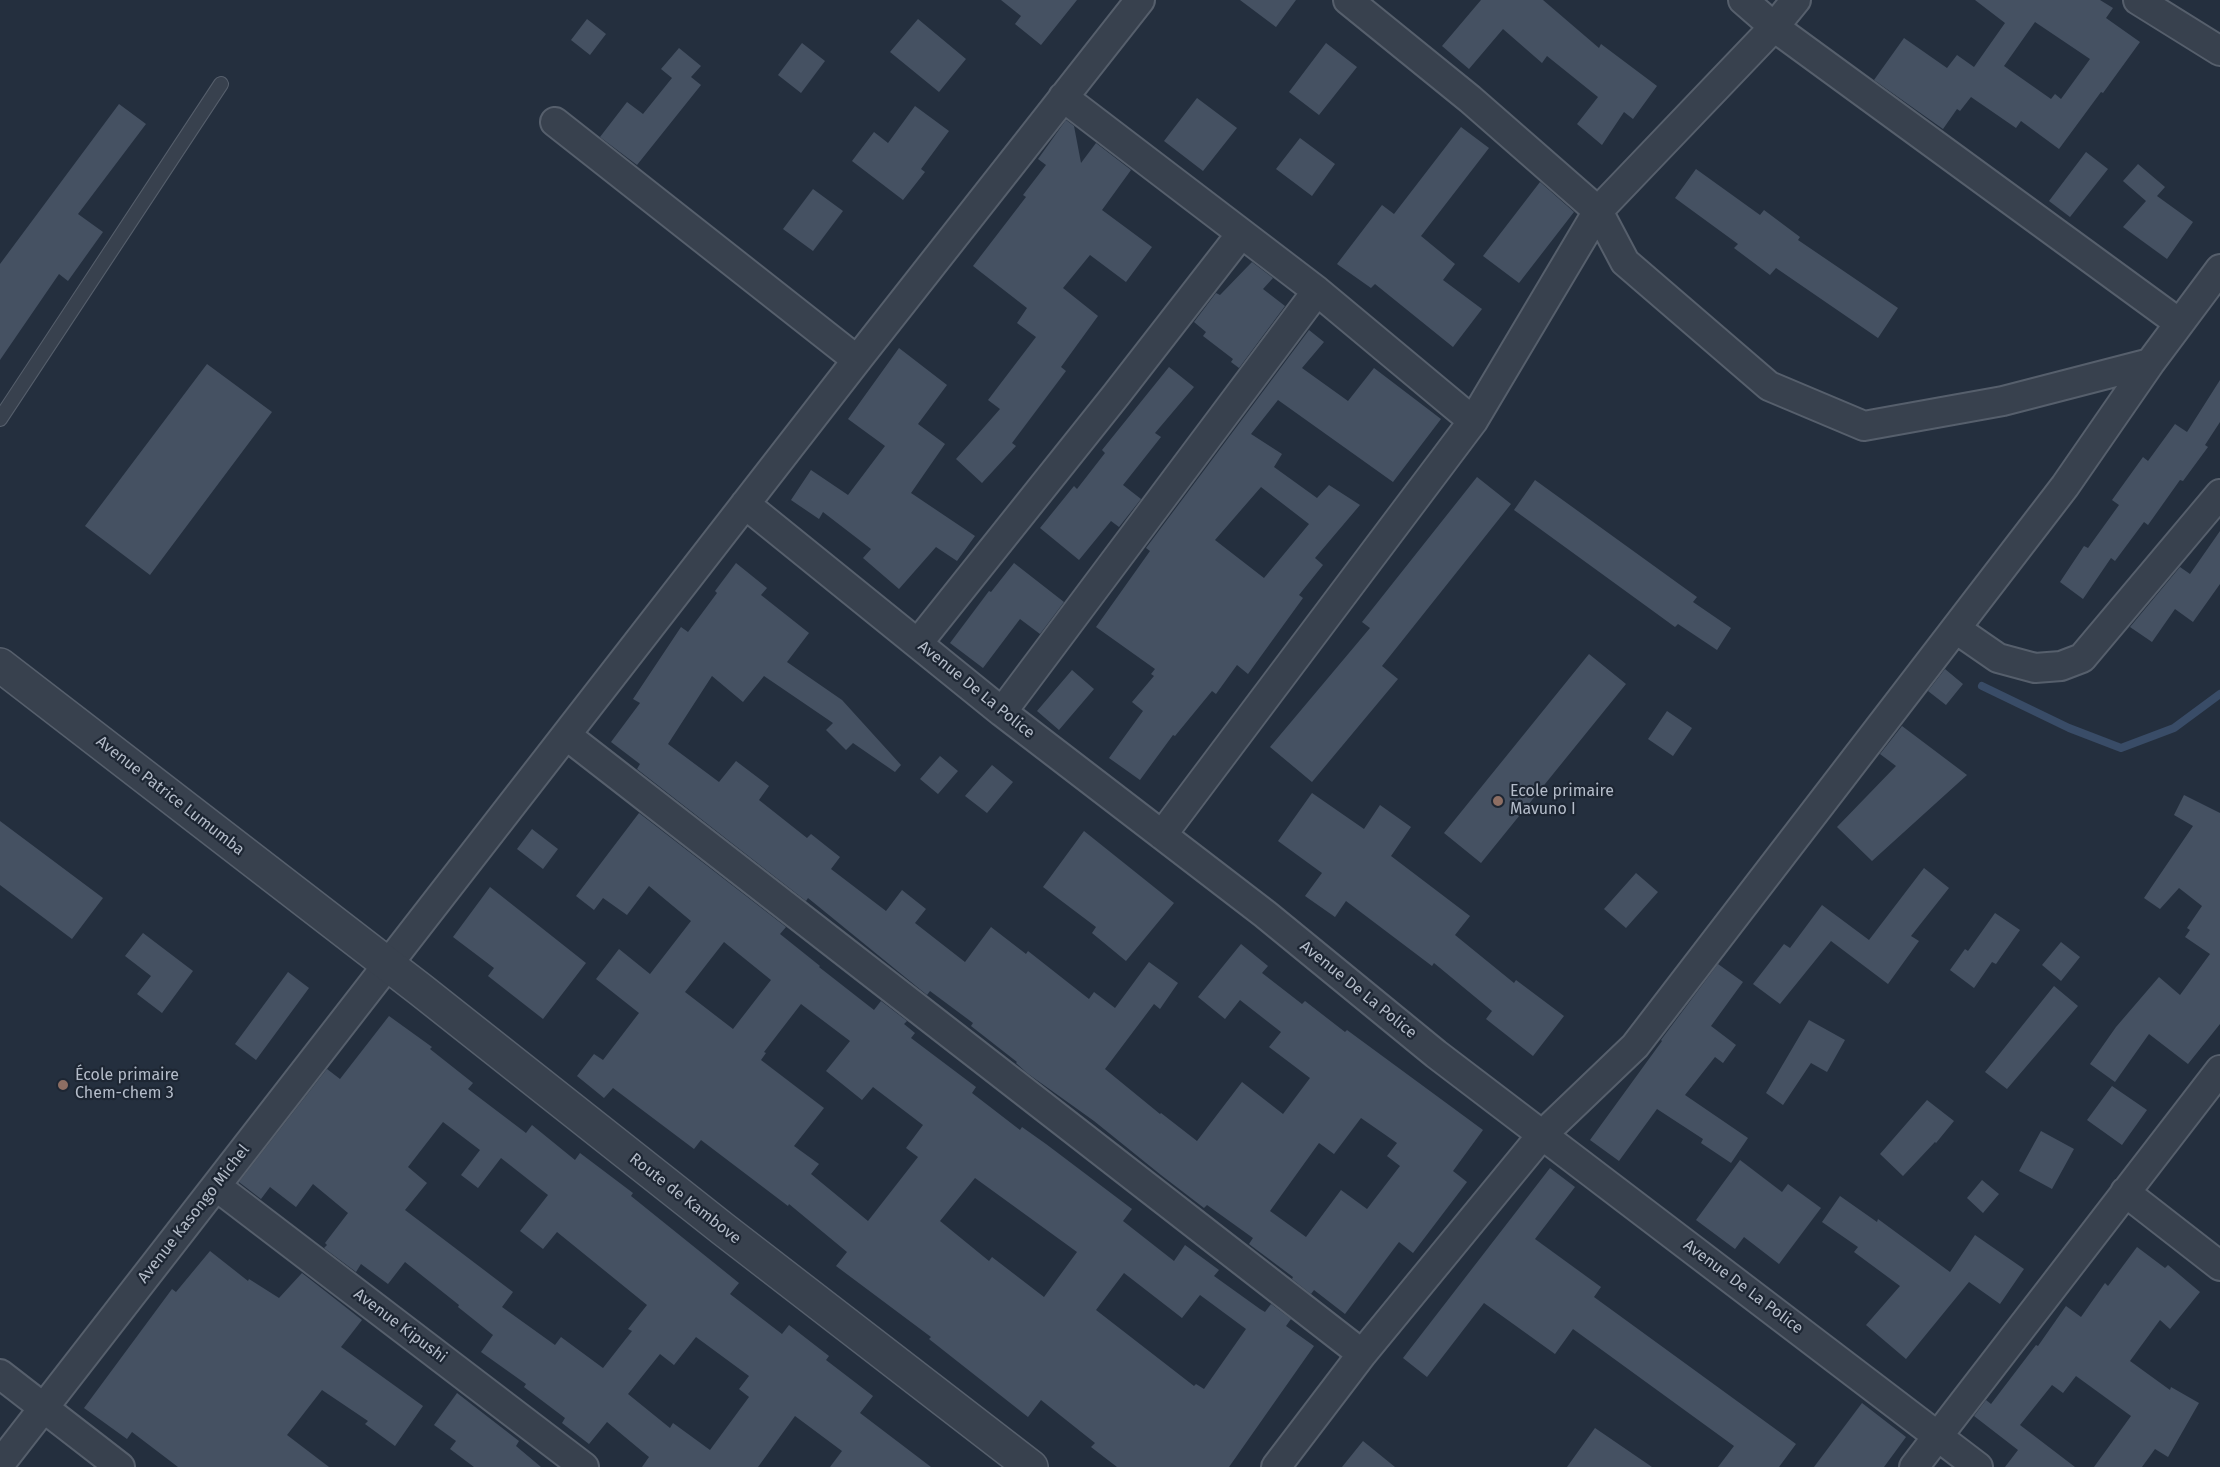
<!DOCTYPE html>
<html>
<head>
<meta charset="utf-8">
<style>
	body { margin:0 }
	canvas { display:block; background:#242f3e }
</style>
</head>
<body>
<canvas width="2220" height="1467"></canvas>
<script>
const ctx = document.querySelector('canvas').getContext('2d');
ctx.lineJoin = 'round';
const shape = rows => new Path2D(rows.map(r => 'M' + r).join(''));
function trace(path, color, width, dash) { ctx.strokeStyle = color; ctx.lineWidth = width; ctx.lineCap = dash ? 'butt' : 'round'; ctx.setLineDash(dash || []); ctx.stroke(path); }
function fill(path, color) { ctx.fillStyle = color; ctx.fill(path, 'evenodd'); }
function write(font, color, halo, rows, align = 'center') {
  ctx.font = font + ' "Fira Sans",sans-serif'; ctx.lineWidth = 4.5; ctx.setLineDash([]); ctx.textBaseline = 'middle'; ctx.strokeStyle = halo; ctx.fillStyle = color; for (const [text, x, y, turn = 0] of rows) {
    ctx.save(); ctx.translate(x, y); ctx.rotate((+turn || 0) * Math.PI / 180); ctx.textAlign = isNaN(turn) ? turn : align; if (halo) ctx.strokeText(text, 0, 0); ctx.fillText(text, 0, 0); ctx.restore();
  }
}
const stream = shape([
	[1982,686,2069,728,2121,748,2174,728,2220,694]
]);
const building = shape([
	[1001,0,1077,0,1041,45,1015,24,1021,16],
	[1240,0,1296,0,1276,27],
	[1481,0,1543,0,1599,48,1601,44,1657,86,1633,119,1624,112,1602,145,1577,124,1598,97,1547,56,1542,63,1503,29,1469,69,1442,46],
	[1975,0,2100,0,2113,8,2106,18,2140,42,2103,93,2101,92,2059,149,2021,121,2016,128,1971,97,1960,111,1957,109,1943,129,1874,80,1904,38,1947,68,1957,55,1974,67,2005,23],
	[2035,22,2090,59,2061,99,2055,94,2051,99,2004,66],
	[587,19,606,34,590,55,571,40],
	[918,19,966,59,939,92,890,52],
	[802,43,825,61,801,93,778,75],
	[1326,43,1357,67,1319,115,1289,92],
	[679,48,701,66,691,77,701,85,637,165,600,137,627,102,643,114,672,78,661,69],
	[1197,98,1237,128,1203,171,1164,141],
	[119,104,146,124,78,214,103,232,68,281,59,274,0,360,0,264],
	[915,106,949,131,921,169,925,172,903,200,852,161,874,132,888,143],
	[1066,120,1074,126,1081,163,1096,143,1131,170,1102,210,1152,247,1126,282,1090,255,1063,288,1098,316,1061,367,1066,371,1012,443,1016,446,982,483,956,459,1000,409,988,400,1036,337,1017,323,1027,308,973,266,1026,197,1023,195,1046,165,1038,159],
	[1461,127,1489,148,1421,236,1455,264,1443,280,1482,309,1453,347,1375,284,1371,288,1337,264,1382,205,1394,214],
	[1300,138,1335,164,1312,196,1276,169],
	[2086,152,2108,169,2070,217,2049,201],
	[2138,164,2165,187,2157,196,2193,222,2167,259,2123,227,2146,201,2123,181],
	[1696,169,1760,215,1764,210,1800,237,1798,240,1898,308,1878,338,1776,268,1770,275,1734,248,1738,244,1675,198],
	[1540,182,1574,212,1519,283,1483,256],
	[813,189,843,211,813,251,783,229],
	[1252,262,1273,278,1263,289,1285,306,1239,368,1231,362,1233,359,1203,336,1206,332,1194,322,1216,293,1220,295],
	[1309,330,1324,342,1302,368,1348,401,1374,368,1441,419,1393,482,1278,400,1251,434,1282,454,1274,467,1317,498,1329,485,1360,505,1315,558,1323,565,1299,595,1303,598,1248,674,1237,665,1216,694,1212,691,1175,736,1173,735,1140,780,1109,758,1143,711,1132,702,1154,676,1151,674,1155,669,1096,627,1150,551,1146,548],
	[1261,487,1309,524,1264,578,1215,540],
	[899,348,947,385,918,424,945,444,911,493,975,536,957,561,936,547,899,589,863,558,871,549,823,512,819,519,791,500,811,470,848,495,885,446,848,419],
	[207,364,272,412,150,575,85,526],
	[1169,367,1194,387,1155,433,1161,437,1123,485,1141,499,1119,527,1111,521,1079,560,1040,528,1074,486,1077,489,1105,453,1102,450],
	[2220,380,2220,422,2205,445,2208,447,2183,481,2180,480,2148,525,2144,522,2115,561,2111,558,2083,599,2060,582,2084,546,2088,548,2119,505,2112,500,2143,457,2148,461,2175,424,2187,432],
	[1477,477,1511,504,1382,666,1398,679,1312,782,1270,747,1370,628,1362,622],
	[1535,480,1697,597,1693,602,1731,628,1717,650,1678,624,1675,627,1514,510],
	[2220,531,2220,584,2193,622,2175,609,2152,642,2130,627,2180,567,2190,574],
	[736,563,767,588,761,595,809,633,787,662,842,700,901,765,895,772,853,743,846,750,826,730,833,723,764,676,743,702,712,676,668,744,719,782,736,761,769,786,759,800,807,838,811,834,840,857,831,869,886,911,902,890,926,909,915,923,965,962,991,927,1026,954,1028,951,1089,999,1094,992,1115,1008,1149,962,1178,983,1160,1009,1154,1004,1105,1069,1160,1114,1161,1113,1197,1141,1242,1082,1283,1114,1310,1078,1269,1047,1281,1032,1240,1000,1225,1019,1198,997,1241,944,1268,966,1262,973,1302,1004,1305,1001,1345,1032,1347,1030,1483,1130,1453,1171,1467,1182,1413,1253,1399,1242,1345,1314,1314,1290,1311,1294,1292,1279,1293,1277,1249,1244,1253,1238,1207,1205,1204,1208,1161,1175,1094,1121,1027,1073,1016,1063,1017,1062,971,1026,973,1023,930,991,927,995,808,898,806,901,637,769,640,764,611,742,640,703,633,699,681,627,688,632,717,593,715,591],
	[1361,1118,1397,1143,1387,1156,1400,1166,1367,1209,1341,1190,1306,1237,1270,1211,1319,1143,1334,1154],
	[1014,563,1064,602,1040,634,1020,619,983,668,950,643,989,591,991,592],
	[1589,654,1626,684,1481,863,1444,833],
	[1945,669,1963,684,1946,705,1928,691],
	[1072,670,1094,689,1059,730,1037,711],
	[1667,711,1692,728,1673,756,1648,739],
	[1902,726,1967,775,1872,861,1837,827,1896,766,1880,754],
	[940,756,958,771,938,794,920,779],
	[992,765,1013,782,987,813,965,796],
	[1312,793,1364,829,1380,805,1411,827,1391,856,1470,916,1455,935,1514,983,1516,980,1564,1016,1533,1056,1486,1019,1492,1011,1434,963,1432,966,1346,901,1335,917,1305,896,1322,873,1278,841],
	[2184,795,2220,813,2220,1024,2188,1064,2149,1034,2115,1082,2090,1064,2116,1027,2159,977,2180,995,2210,954,2185,937,2190,930,2187,928,2202,906,2179,888,2160,909,2144,898,2193,826,2174,815],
	[639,813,786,927,780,934,820,966,819,967,874,1010,881,1001,907,1021,904,1024,915,1033,911,1038,976,1087,972,1093,1020,1130,1022,1127,1046,1144,1132,1209,1123,1221,1174,1261,1185,1245,1219,1270,1214,1276,1260,1309,1265,1312,1271,1304,1291,1319,1286,1326,1314,1346,1229,1467,1117,1467,1091,1447,1095,1443,1041,1400,1028,1417,929,1339,931,1337,836,1266,847,1252,789,1204,788,1206,701,1140,694,1149,613,1088,604,1098,577,1076,594,1054,603,1060,639,1013,596,979,619,949,650,974,691,921,649,886,627,915,603,898,594,910,576,896],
	[724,942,771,980,733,1029,685,992],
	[801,1004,850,1041,826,1071,862,1100,873,1087,923,1125,906,1148,918,1157,868,1221,811,1174,819,1164,794,1146,824,1108,761,1060,766,1053,764,1052],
	[975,1178,1077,1252,1044,1297,992,1257,989,1261,940,1221],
	[1124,1273,1182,1318,1200,1295,1246,1329,1204,1389,1196,1384,1194,1386,1096,1310],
	[0,821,103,898,72,939,0,885],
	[532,829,558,849,543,869,517,849],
	[1084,831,1174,903,1126,961,1092,933,1096,927,1043,887],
	[1924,868,1949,888,1911,936,1919,941,1888,984,1831,941,1780,1004,1753,984,1784,944,1790,948,1822,905,1869,940],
	[1636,873,1658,892,1626,928,1604,909],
	[490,887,586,963,543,1019,488,976,494,968,453,937],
	[1995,913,2020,930,1996,964,1992,962,1974,988,1950,970,1965,949,1968,951],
	[143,933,193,971,162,1013,137,994,151,976,125,956],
	[2061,942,2080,957,2061,981,2042,965],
	[1718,964,1743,982,1711,1026,1736,1045,1723,1063,1715,1057,1685,1095,1748,1138,1731,1163,1701,1143,1703,1139,1657,1109,1619,1161,1590,1140,1662,1041,1661,1040],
	[288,972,309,988,256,1060,235,1044],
	[2054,986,2078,1006,2007,1089,1985,1072],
	[389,1016,432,1047,430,1049,473,1083,468,1089,526,1133,532,1125,575,1160,580,1153,633,1193,631,1196,739,1283,730,1294,782,1334,789,1325,829,1356,826,1360,873,1396,860,1413,931,1467,830,1467,842,1451,795,1416,758,1467,642,1467,649,1457,607,1422,589,1444,562,1423,565,1418,524,1387,526,1384,481,1352,493,1335,458,1307,459,1305,405,1262,388,1284,361,1264,356,1272,324,1248,327,1245,325,1243,348,1213,313,1184,296,1207,270,1187,261,1199,239,1182,327,1069,340,1079],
	[443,1122,480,1150,461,1175,478,1188,501,1158,548,1195,520,1231,543,1249,557,1232,647,1305,628,1329,632,1331,603,1368,561,1337,555,1345,502,1307,513,1292,405,1210,427,1183,408,1167],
	[696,1337,749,1376,739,1389,749,1397,710,1450,673,1423,670,1428,628,1394,660,1354,674,1365],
	[1809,1020,1845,1040,1827,1072,1811,1063,1783,1105,1766,1093],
	[2112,1086,2147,1110,2122,1145,2087,1120],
	[1927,1100,1954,1121,1936,1143,1935,1142,1903,1176,1880,1154],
	[2041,1131,2074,1149,2052,1189,2019,1171],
	[1740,1160,1782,1192,1788,1184,1821,1208,1779,1264,1744,1237,1735,1249,1696,1220],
	[1550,1168,1575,1187,1535,1239,1601,1287,1594,1297,1796,1444,1779,1467,1718,1467,1734,1446,1573,1329,1555,1354,1484,1303,1427,1377,1403,1358],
	[1982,1180,1999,1194,1983,1213,1967,1198],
	[1840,1196,1877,1222,1878,1219,1950,1272,1975,1235,2024,1269,2000,1304,1969,1282,1906,1359,1866,1325,1900,1286,1854,1252,1858,1247,1822,1222],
	[2137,1247,2165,1268,2168,1265,2200,1292,2170,1329,2160,1320,2130,1361,2170,1390,2171,1387,2199,1403,2168,1457,2155,1449,2142,1467,2094,1467,2131,1416,2076,1376,2063,1393,2052,1385,2020,1425,2075,1467,2005,1467,2018,1450,1974,1416,1986,1400,1991,1404,2036,1345,2038,1346,2066,1306,2081,1317,2105,1283,2108,1286],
	[210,1251,248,1281,249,1279,279,1298,302,1273,362,1320,341,1347,423,1406,395,1446,365,1424,368,1421,322,1390,287,1435,329,1467,178,1467,132,1432,127,1439,84,1408,172,1289,176,1292],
	[457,1393,519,1441,516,1446,541,1467,474,1467,450,1449,456,1441,434,1425],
	[1862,1403,1906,1437,1884,1467,1814,1467],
	[1595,1428,1652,1467,1567,1467],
	[1363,1441,1395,1467,1342,1467]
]);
const service = shape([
	[0,419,221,84]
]);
const minor = shape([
	[1348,0,1470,99,1598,211,1625,262,1769,386,1864,426,2003,401,2150,363],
	[1743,0,1774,27,2179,323],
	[2138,0,2220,51],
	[1063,97,1317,291,1473,421],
	[555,122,857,360],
	[745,504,1002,712,1265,914,1436,1054,1978,1467],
	[1956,629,1998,658,2035,668,2061,666,2082,658,2220,494],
	[918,643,1116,395,1241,234],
	[1002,712,1317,291],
	[566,735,1362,1354],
	[1162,835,1473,421,1598,211,1774,27,1796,0],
	[216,1186,584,1467],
	[2125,1192,2220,1266],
	[0,1374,120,1467],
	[0,1464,857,360,1140,0],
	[1276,1467,1362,1354,1542,1135,1635,1046,2065,486,2150,363,2220,269],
	[1914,1467,2220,1070]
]);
const tertiary = shape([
	[0,665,421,990,723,1229,1031,1467]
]);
const markers = [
	[1498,801,6,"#8d6e63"],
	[63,1085,6,"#8d6e63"]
];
const streetNames = [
	["Avenue De La Police",976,690,39],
	["Avenue Patrice Lumumba",170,796,38],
	["Avenue De La Police",1358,990,39],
	["Route de Kambove",685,1199,38],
	["Avenue Kasongo Michel",194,1214,-52],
	["Avenue De La Police",1743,1287,37],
	["Avenue Kipushi",400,1326,37]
];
const poiNames = [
	["Ecole primaire",1510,792],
	["Mavuno I",1510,810],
	["École primaire",75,1076],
	["Chem-chem 3",75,1094]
];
trace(stream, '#394c67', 8);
fill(building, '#455162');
trace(service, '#565f6c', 16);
trace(minor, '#565f6c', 32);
trace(tertiary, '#565f6c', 36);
trace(service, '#38414e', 14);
trace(minor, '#38414e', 28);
trace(tertiary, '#38414e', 33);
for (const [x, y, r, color] of markers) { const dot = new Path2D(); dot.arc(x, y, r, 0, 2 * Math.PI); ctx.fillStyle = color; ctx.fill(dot); trace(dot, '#1d2633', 2); }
write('16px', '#b4bcc9', '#1d2633', streetNames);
write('16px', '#b4bcc9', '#1d2633', poiNames, 'left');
</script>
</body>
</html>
